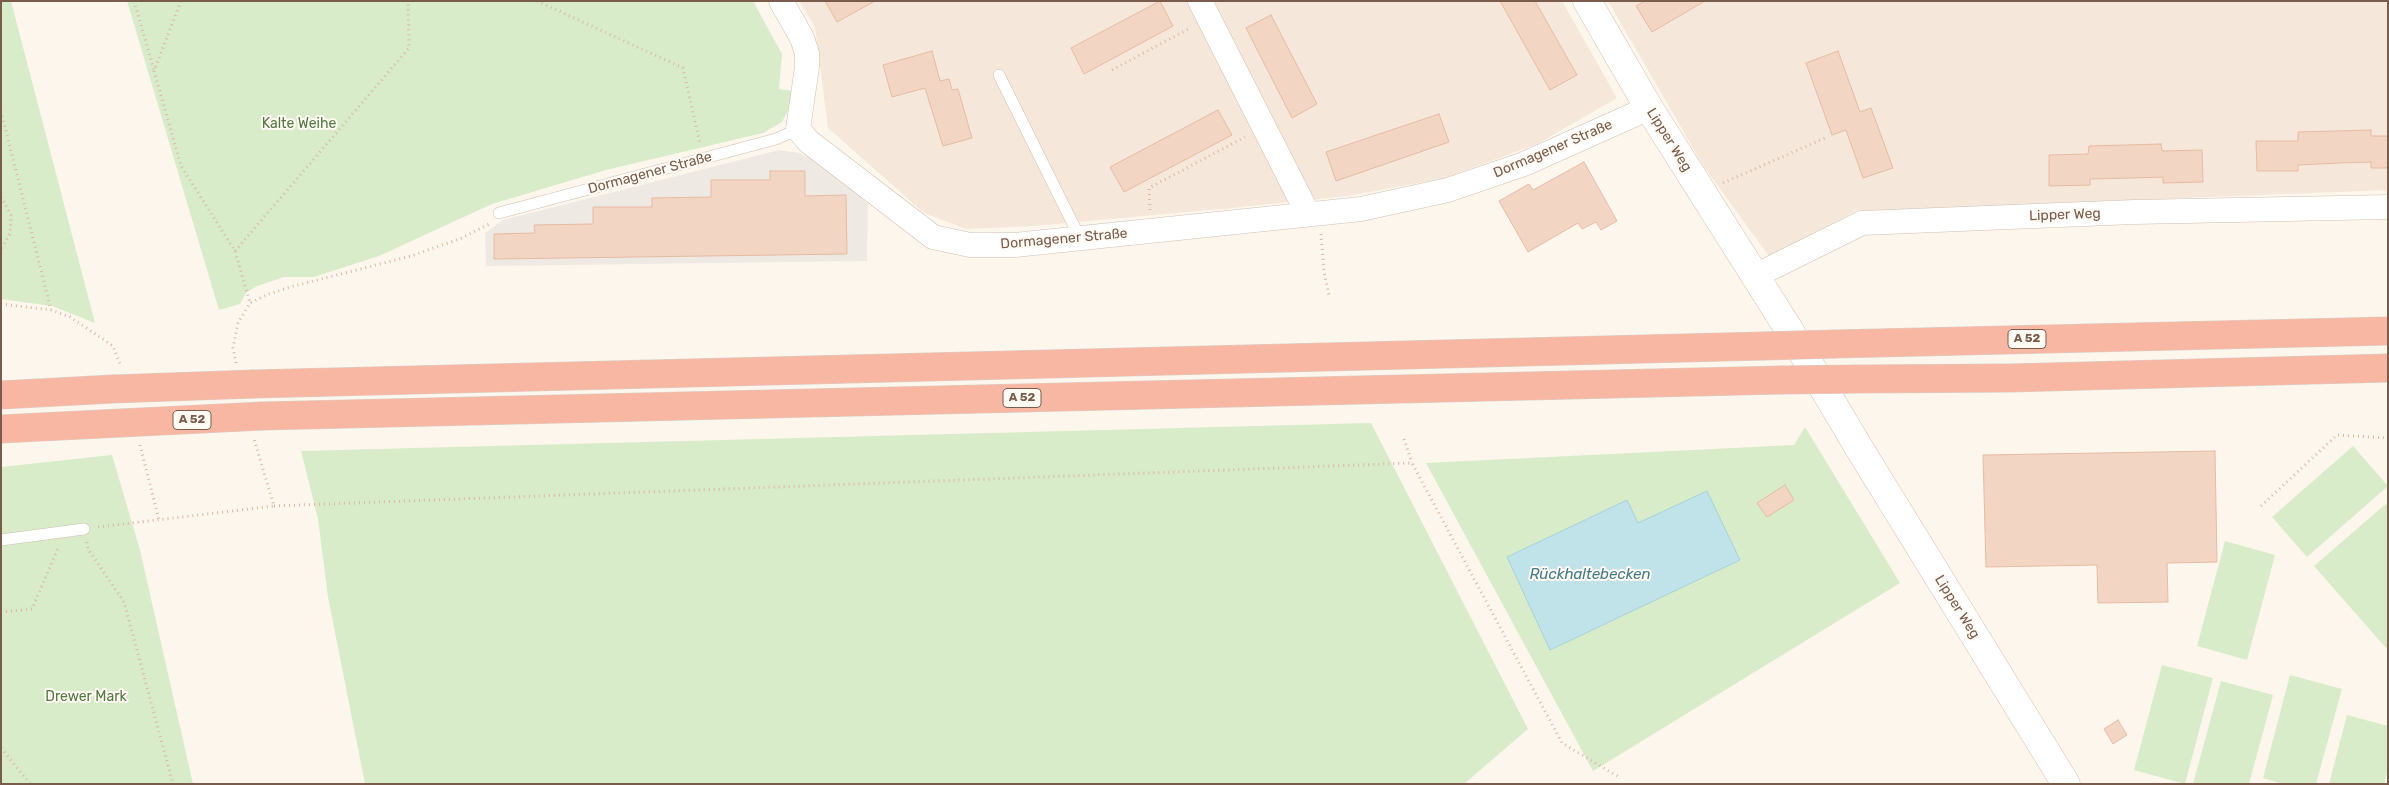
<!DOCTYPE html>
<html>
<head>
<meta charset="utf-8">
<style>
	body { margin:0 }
	#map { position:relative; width:2389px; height:785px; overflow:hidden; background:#fdf6ec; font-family:Rubik,sans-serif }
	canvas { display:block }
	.frame { position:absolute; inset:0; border:2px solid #7a5c4d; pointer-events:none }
</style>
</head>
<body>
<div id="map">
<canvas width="2389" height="785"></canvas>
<div class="frame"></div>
</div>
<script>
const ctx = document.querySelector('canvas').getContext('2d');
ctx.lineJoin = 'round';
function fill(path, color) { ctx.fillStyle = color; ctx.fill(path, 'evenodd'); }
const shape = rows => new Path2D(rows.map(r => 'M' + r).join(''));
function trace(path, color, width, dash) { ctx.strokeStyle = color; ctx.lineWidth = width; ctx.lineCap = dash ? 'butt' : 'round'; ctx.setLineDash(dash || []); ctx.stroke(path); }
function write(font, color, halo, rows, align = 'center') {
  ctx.font = font + ' Rubik,sans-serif'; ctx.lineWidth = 4; ctx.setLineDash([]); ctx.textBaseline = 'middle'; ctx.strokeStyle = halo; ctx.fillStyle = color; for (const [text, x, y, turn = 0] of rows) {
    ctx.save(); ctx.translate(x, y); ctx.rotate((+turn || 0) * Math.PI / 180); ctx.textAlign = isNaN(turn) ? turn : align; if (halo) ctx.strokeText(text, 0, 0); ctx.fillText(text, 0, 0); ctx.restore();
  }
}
const residential = shape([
	[799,1,1562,1,1617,98,1537,144,1445,178,1348,196,1232,208,1034,226,966,229,924,213,828,128,815,27],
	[1608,1,2388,1,2388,190,1856,211,1769,256,1704,167]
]);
const industrial = shape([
	[779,150,800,153,826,166,868,204,867,261,486,266,485,233,503,220]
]);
const green = shape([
	[1,1,11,1,95,323,52,306,1,299],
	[127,1,753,1,782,54,779,89,794,91,793,101,782,122,763,133,606,170,492,204,379,256,314,277,284,277,257,286,246,293,240,304,219,310],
	[1371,423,1528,729,1464,784,365,784,328,597,318,519,301,451],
	[1805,427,1900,583,1593,771,1426,463,1794,445],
	[2353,446,2388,486,2307,557,2272,517],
	[112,455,140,550,193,784,1,784,1,467],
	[2388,502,2388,647,2386,648,2314,566],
	[2225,541,2275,555,2247,660,2197,646],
	[2162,665,2213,678,2185,784,2134,770],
	[2290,675,2342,689,2316,784,2283,784,2263,778],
	[2221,681,2273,695,2249,784,2193,784],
	[2347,715,2388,726,2388,770,2384,784,2329,784]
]);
const water = shape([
	[1707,491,1740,560,1550,650,1507,557,1627,500,1638,523,1707,491]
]);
const building = shape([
	[825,1,875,1,837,22,825,1],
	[1160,1,1173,26,1084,74,1071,48,1160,1],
	[1500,1,1535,1,1577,75,1550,90,1500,1],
	[1645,1,1705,1,1652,32,1636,6,1645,1],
	[1271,15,1317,104,1292,118,1246,28,1271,15],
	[932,51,940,81,949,79,952,90,958,89,972,138,943,146,925,88,892,97,883,65,932,51],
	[1838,51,1860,112,1871,108,1893,168,1863,178,1846,130,1832,135,1806,63,1838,51],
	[1218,110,1232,135,1124,192,1110,167,1218,110],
	[1439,114,1449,142,1336,181,1326,152,1439,114],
	[2371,130,2371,136,2388,136,2388,168,2371,168,2371,162,2340,163,2298,165,2298,171,2257,171,2256,141,2298,141,2298,132,2371,130],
	[2161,144,2162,151,2202,150,2203,182,2163,183,2163,177,2132,178,2090,179,2090,185,2049,186,2049,155,2088,154,2089,146,2161,144],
	[1584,162,1617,221,1601,230,1596,222,1582,229,1578,223,1528,252,1499,201,1529,184,1533,190,1584,162],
	[770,171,805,171,805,196,846,195,847,254,494,259,494,234,535,233,534,225,593,224,593,207,652,207,652,198,711,197,711,180,770,180,770,171],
	[2215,451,2217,562,2167,563,2168,602,2098,603,2097,565,1986,567,1983,455,2215,451],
	[1785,485,1794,500,1767,517,1757,503,1785,485],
	[2118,720,2127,735,2113,744,2104,729,2118,720]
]);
const path = shape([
	[134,1,154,70],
	[181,1,154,71,181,166,235,251,250,303],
	[537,1,683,68,700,144],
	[1112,70,1190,28],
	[1,111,51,310],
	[1723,183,1825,138],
	[1,197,11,215,10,234,1,249],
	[1150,210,1149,188,1245,137],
	[1321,234,1324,272,1329,295],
	[235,251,409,48,408,1],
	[1,304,51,310,70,317,113,346,121,367],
	[236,363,233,348,238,323,250,303,269,294,290,287,411,256,462,238,491,223],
	[1404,439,1412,463],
	[140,445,159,520],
	[274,506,1412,463,1562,743,1619,777],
	[2261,506,2337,435,2388,438],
	[98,527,274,506,254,439],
	[87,542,88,549,124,602,173,784],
	[1,612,32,609,58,548],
	[1,748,30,784]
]);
const lane = shape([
	[999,75,1080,238],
	[499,213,776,139,798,129],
	[1,540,84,529]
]);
const street = shape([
	[781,1,802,38,807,53,807,67,798,129,808,141,933,237,970,245,1015,245,1361,209,1448,190,1524,164,1649,108],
	[1200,1,1308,214],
	[1755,276,1862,223,2134,212,2388,207]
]);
const secondary = shape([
	[1587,1,1649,108,1788,328,1859,448,2066,784]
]);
const highway = shape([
	[1835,344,2388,331],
	[1857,379,2010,378,2388,368],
	[254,384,1763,346],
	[1,395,113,389],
	[263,416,1781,380],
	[1,429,121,423]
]);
const highwayBridge = shape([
	[1763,346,1835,344],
	[1781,380,1857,379],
	[113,389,254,384],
	[121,423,263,416]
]);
const shields = [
	[2027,339,38],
	[1022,398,38],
	[192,420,38]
];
const shieldNames = [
	["A 52",2027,339],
	["A 52",1022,398],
	["A 52",192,420]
];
const parkNames = [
	["Kalte Weihe",299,124],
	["Drewer Mark",86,697]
];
const streetNames = [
	["Lipper Weg",1669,140,58],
	["Dormagener Straße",1553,149,-23],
	["Dormagener Straße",650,173,-15],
	["Lipper Weg",2065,215,-2],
	["Dormagener Straße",1064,239,-5],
	["Lipper Weg",1957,607,58]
];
const waterNames = [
	["Rückhaltebecken",1590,575]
];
fill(residential, '#f5e8da');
fill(industrial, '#efe9e4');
fill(green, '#d8ecc9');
fill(water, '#bfe3e8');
trace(water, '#a5d3da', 1);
fill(building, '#f3d5c3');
trace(building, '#e6bba3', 1);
trace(lane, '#d1beb0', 12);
trace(street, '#d1beb0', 25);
trace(secondary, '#d6c0b0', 29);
trace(highway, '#dad1cd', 29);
trace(path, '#d9b8a5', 3, [1, 4]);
trace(lane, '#fff', 11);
trace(street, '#fff', 24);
trace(secondary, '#fff', 28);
trace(highway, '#f7b7a3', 28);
trace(highwayBridge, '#dad1cd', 29, []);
trace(highwayBridge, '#f7b7a3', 28);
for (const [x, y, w] of shields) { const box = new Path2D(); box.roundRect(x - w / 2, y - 9.5, w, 19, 4); ctx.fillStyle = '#fffaf3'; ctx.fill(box); trace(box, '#7a5c4d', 1); }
write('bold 12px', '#7a5c4d', null, shieldNames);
write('14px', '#537a41', '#fffaf3', parkNames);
write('14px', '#7a5c4d', '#fffaf3', streetNames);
write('italic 15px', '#437c86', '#fffaf3', waterNames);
</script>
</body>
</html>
